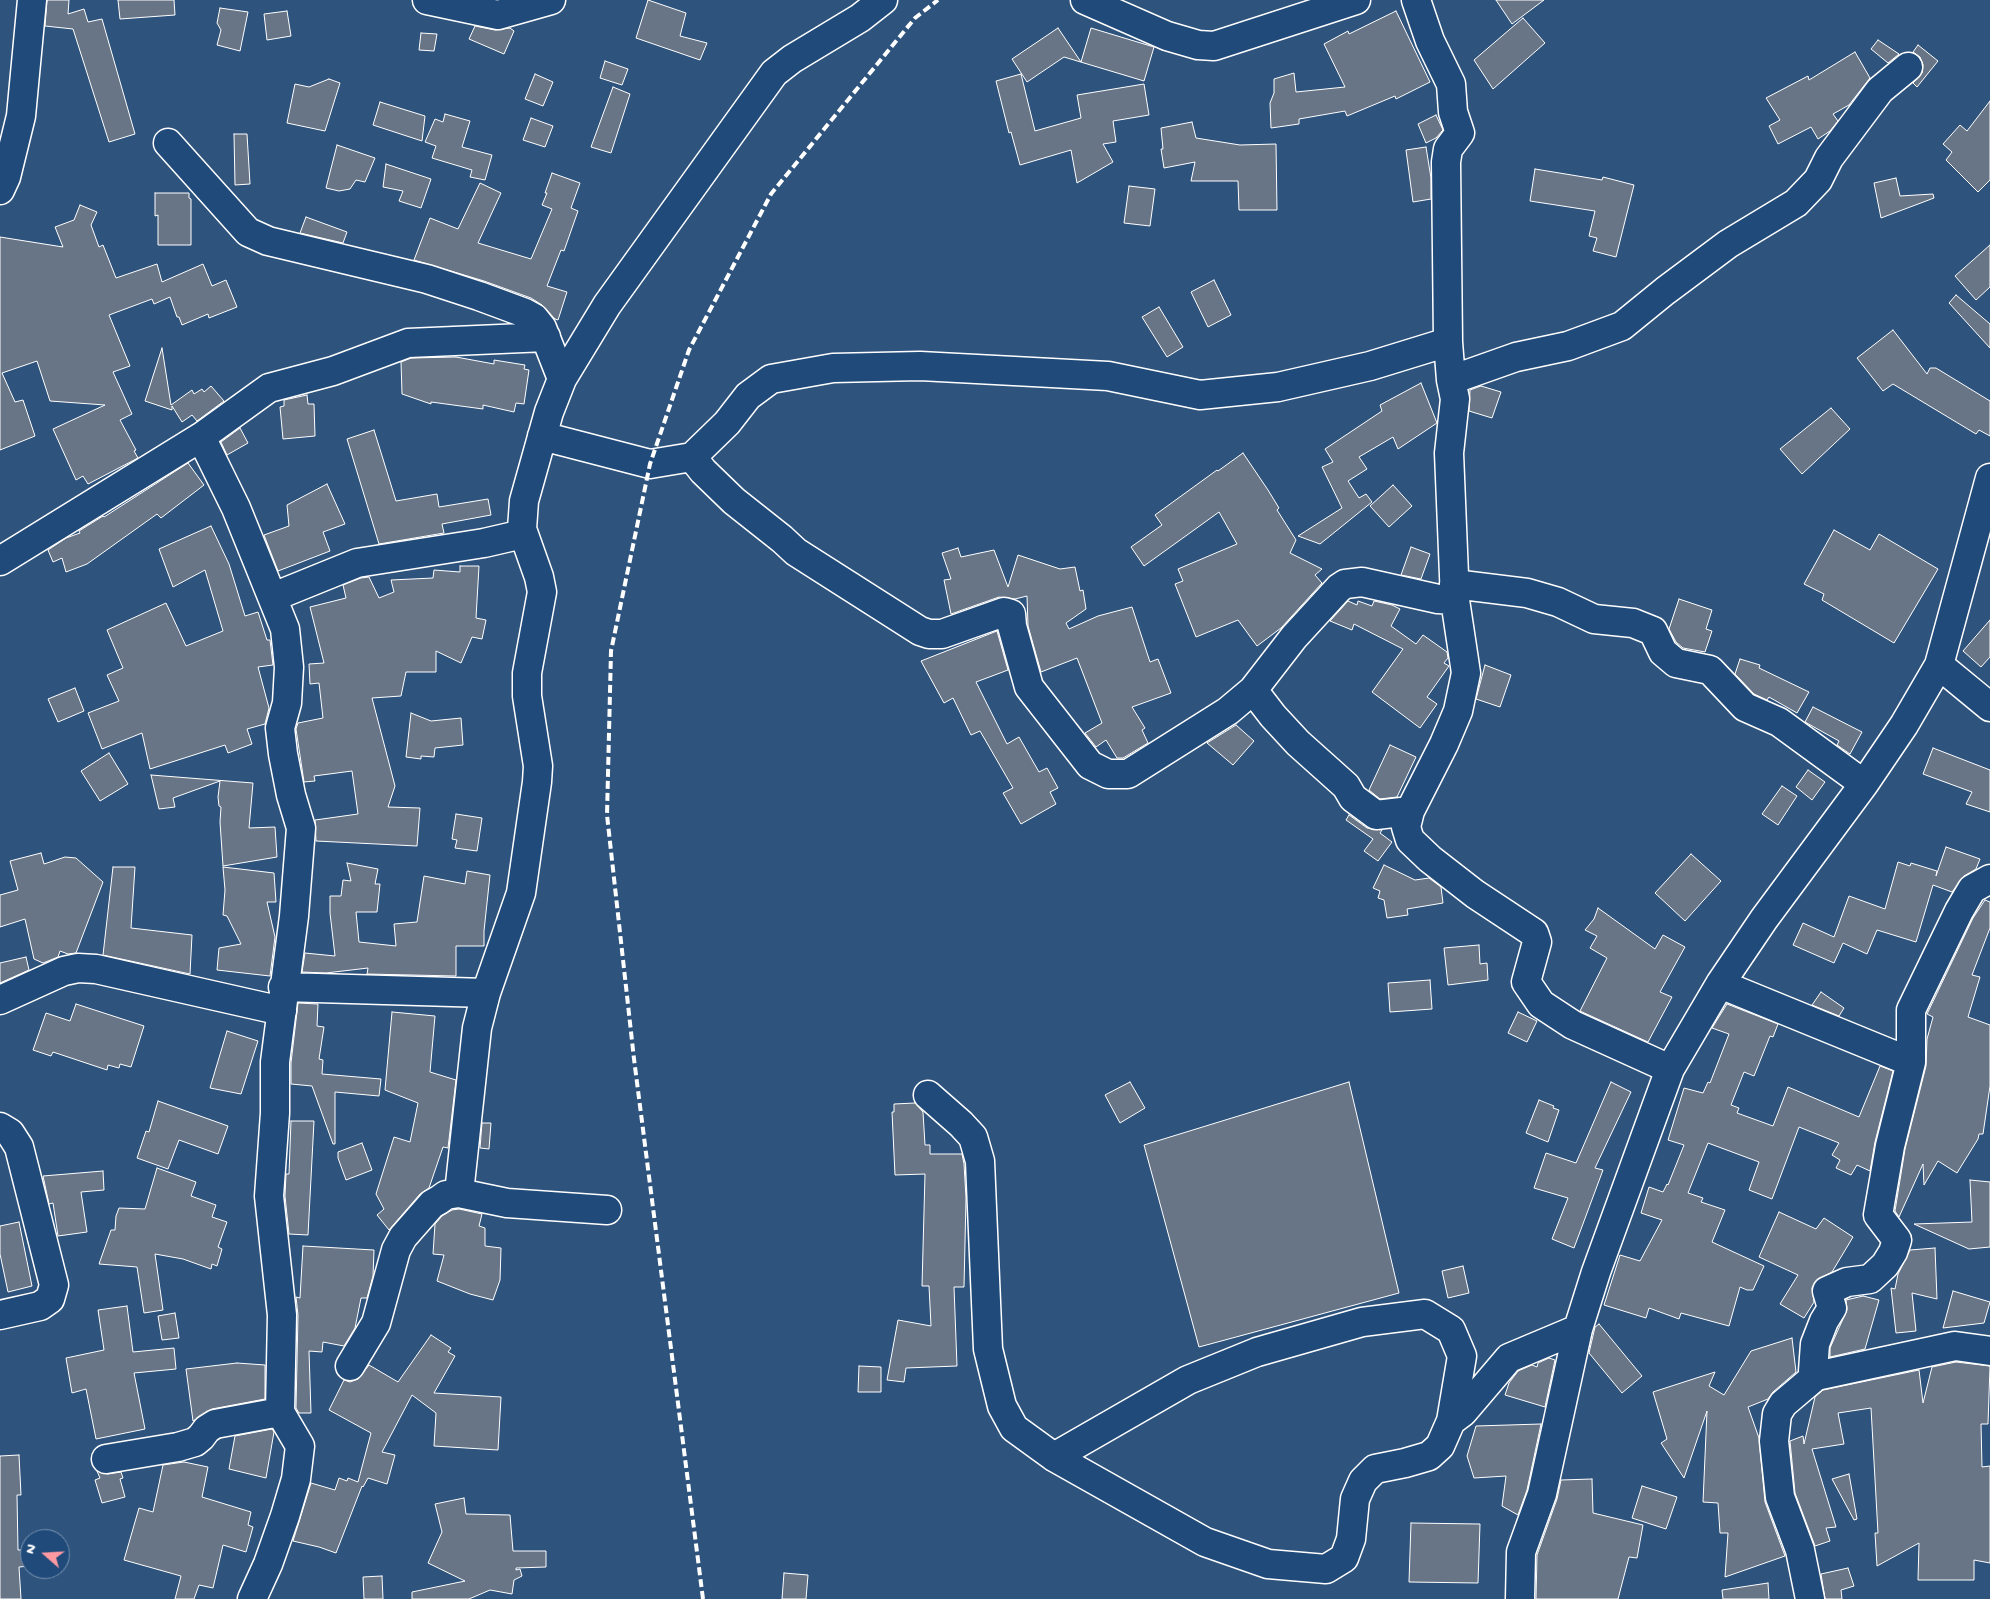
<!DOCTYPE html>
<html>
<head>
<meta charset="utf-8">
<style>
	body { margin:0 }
	#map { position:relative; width:1990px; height:1599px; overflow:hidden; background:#2e537d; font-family:"Gochi Hand",sans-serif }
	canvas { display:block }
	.north { position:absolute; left:20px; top:1529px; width:50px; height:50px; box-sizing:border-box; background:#1f4a7a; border:1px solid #7992af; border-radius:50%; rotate:289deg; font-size:14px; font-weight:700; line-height:20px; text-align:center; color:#fff }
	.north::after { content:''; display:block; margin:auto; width:18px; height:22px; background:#ff9aa2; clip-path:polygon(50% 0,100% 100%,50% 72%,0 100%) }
</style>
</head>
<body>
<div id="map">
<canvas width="1990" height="1599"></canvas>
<div class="north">N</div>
</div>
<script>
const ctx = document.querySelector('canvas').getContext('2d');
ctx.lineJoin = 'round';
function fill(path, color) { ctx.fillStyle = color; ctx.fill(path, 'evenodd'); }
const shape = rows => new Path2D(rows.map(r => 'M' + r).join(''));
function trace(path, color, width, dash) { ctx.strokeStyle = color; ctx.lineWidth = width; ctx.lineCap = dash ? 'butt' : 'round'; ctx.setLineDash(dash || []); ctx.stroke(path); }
const building = shape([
	[47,0,69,0,68,14,84,9,88,22,102,19,135,134,109,142,73,29,45,26,47,0],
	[118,0,174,0,175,15,120,19,118,0],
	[648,0,686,13,680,36,707,43,700,60,636,38,648,0],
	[1496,0,1544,0,1512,24,1496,0],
	[220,8,248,12,240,51,217,45,221,30,217,23,220,8],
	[287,11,291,36,267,40,264,14,287,11],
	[1396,11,1430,82,1396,99,1395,96,1347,116,1345,111,1299,119,1299,124,1271,128,1270,103,1274,93,1274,79,1294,73,1296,92,1345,87,1324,44,1348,31,1349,34,1396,11],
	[1523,18,1545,43,1493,89,1474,60,1523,18],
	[475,26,495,30,510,28,514,31,504,54,469,39,475,26],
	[1058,28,1081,62,1091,28,1154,47,1144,81,1064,57,1027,82,1012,59,1058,28],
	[421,33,437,34,434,51,419,50,421,33],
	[1878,40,1899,54,1888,63,1871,49,1878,40],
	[1918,45,1938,61,1917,87,1913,83,1922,73,1923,65,1920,57,1913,52,1918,45],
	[1855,52,1870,78,1849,105,1833,114,1838,121,1830,131,1818,139,1811,127,1778,144,1769,126,1780,120,1766,98,1808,76,1809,80,1855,52],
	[605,61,628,69,622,85,600,78,605,61],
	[535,74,553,82,543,106,525,99,535,74],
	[1021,74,1035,131,1081,118,1077,95,1144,84,1149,115,1113,121,1116,142,1103,144,1113,162,1077,183,1071,150,1020,165,1011,132,1009,133,996,81,1021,74],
	[329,79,340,83,325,131,287,123,295,84,309,87,329,79],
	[613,87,630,94,611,153,591,147,613,87],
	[1990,101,1990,180,1978,192,1946,160,1952,152,1943,144,1960,125,1967,131,1990,101],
	[380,102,425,116,422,141,373,125,380,102],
	[445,114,470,121,462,147,492,155,485,180,470,177,472,170,432,158,436,146,425,142,435,119,443,122,445,114],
	[1436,115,1443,130,1436,138,1426,143,1418,124,1436,115],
	[531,118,553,126,545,147,523,140,531,118],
	[1192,122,1196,138,1240,145,1276,144,1277,210,1239,210,1238,181,1191,181,1195,162,1164,168,1161,149,1163,149,1161,128,1192,122],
	[234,134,247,134,250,184,235,185,234,134],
	[337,145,375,158,365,182,356,180,350,189,339,191,326,188,337,145],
	[1426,147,1431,178,1431,199,1413,202,1406,150,1426,147],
	[386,164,431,179,421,208,399,201,403,191,383,187,386,164],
	[1535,169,1602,180,1603,177,1634,185,1616,257,1593,251,1597,238,1589,236,1595,211,1530,201,1535,169],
	[552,173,580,183,571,208,578,211,564,251,561,250,547,286,567,292,558,320,555,319,542,305,531,298,484,281,414,260,430,218,458,229,480,183,501,193,478,243,531,259,552,209,542,205,547,193,545,193,552,173],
	[1896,178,1900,196,1933,194,1934,198,1881,218,1874,183,1896,178],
	[1129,186,1155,189,1150,226,1124,223,1129,186],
	[155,193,189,193,189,198,191,199,191,245,158,245,158,215,155,216,155,193],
	[80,205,97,212,91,225,99,247,103,245,116,278,157,264,162,282,203,264,212,286,226,280,237,307,209,318,208,314,182,325,179,317,177,317,170,297,154,304,152,299,109,315,130,366,113,372,132,414,120,420,136,450,134,451,138,458,88,484,83,476,76,480,53,429,105,405,50,401,37,361,2,373,15,402,23,400,35,436,0,450,0,237,63,247,55,227,74,220,80,205],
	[306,217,347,232,343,243,300,233,306,217],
	[1990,245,1990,287,1976,300,1955,276,1990,245],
	[1214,280,1231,315,1208,327,1191,292,1214,280],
	[1956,295,1990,324,1990,348,1949,303,1956,295],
	[1159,307,1183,347,1167,357,1142,317,1159,307],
	[1893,330,1927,374,1930,368,1936,368,1990,401,1990,436,1979,430,1976,434,1893,384,1883,391,1857,358,1893,330],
	[162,348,171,405,192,390,194,394,202,389,204,392,211,386,224,401,197,421,192,415,182,422,172,406,172,410,145,401,162,348],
	[456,357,494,364,494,360,525,365,524,369,529,370,524,404,516,403,514,412,483,405,483,409,431,402,431,404,402,394,401,362,411,358,456,357],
	[1421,383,1437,423,1398,449,1393,437,1359,457,1367,469,1348,481,1359,498,1366,494,1372,502,1320,544,1298,536,1342,508,1322,467,1333,462,1325,449,1382,411,1380,405,1421,383],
	[1481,386,1501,392,1492,418,1469,411,1470,390,1481,386],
	[307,395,308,404,314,404,315,436,283,439,280,407,284,406,284,400,307,395],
	[1831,408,1850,429,1802,474,1780,449,1831,408],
	[240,428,248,443,227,455,221,442,240,428],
	[374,430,396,501,437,494,439,507,488,499,491,515,442,524,444,533,379,544,347,439,374,430],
	[1243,453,1268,490,1279,508,1277,510,1296,540,1290,553,1322,569,1315,575,1322,583,1281,628,1257,646,1238,620,1196,637,1175,584,1183,581,1178,569,1237,544,1219,512,1144,566,1131,547,1162,525,1155,515,1217,470,1218,471,1243,453],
	[188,463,204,485,161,518,157,514,87,564,66,572,62,558,53,562,48,550,66,538,80,533,79,531,103,516,104,517,188,463],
	[327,484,345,524,323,532,330,551,278,571,264,535,289,526,287,505,327,484],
	[1393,485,1412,506,1389,527,1370,506,1393,485],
	[211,526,229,564,245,616,258,612,267,640,270,640,273,665,258,667,269,708,265,724,247,729,252,744,228,753,225,745,150,769,142,733,102,749,88,713,119,701,107,675,123,668,107,630,166,603,186,646,223,631,205,570,173,587,159,549,211,526],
	[1834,530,1870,550,1879,534,1938,569,1894,643,1822,600,1824,594,1804,584,1834,530],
	[1411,547,1430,554,1421,579,1401,575,1411,547],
	[958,548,961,557,994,550,1008,587,1018,555,1060,569,1075,567,1080,591,1083,590,1086,609,1066,623,1069,629,1098,616,1132,607,1150,662,1158,659,1171,693,1132,707,1145,728,1142,730,1148,743,1123,758,1117,758,1106,740,1096,747,1085,733,1102,723,1077,658,1041,672,1028,626,1027,596,1015,599,999,597,951,614,944,580,951,579,942,553,958,548],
	[460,566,479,566,476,618,486,620,482,639,472,637,461,663,436,651,436,672,406,672,401,696,372,698,395,786,388,807,420,808,417,846,316,841,315,820,358,814,352,771,314,776,315,781,304,782,296,729,298,723,323,718,319,683,310,684,309,664,324,663,310,607,346,598,343,585,361,578,369,577,379,598,394,592,391,580,433,578,434,570,460,572,460,566],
	[1679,599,1712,610,1706,629,1712,631,1705,652,1683,648,1676,642,1669,629,1679,599],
	[1348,601,1357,605,1358,601,1372,606,1374,601,1392,605,1400,609,1391,626,1416,644,1423,635,1447,652,1448,658,1444,663,1449,666,1427,697,1437,704,1420,728,1372,692,1403,649,1354,624,1352,630,1330,621,1348,601],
	[1990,620,1990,657,1981,667,1963,651,1990,620],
	[997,631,1008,670,976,682,1007,744,1019,737,1039,772,1047,768,1058,788,1050,792,1056,804,1021,824,1003,793,1013,788,980,731,971,735,953,698,944,703,921,661,997,631],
	[1740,659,1760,665,1759,668,1809,692,1797,713,1769,697,1767,700,1754,694,1735,674,1740,659],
	[1485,665,1511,675,1500,707,1476,699,1485,665],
	[75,688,84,711,58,722,48,699,75,688],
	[1813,707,1862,732,1850,754,1837,745,1839,741,1805,722,1813,707],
	[411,713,431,721,461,718,463,745,435,748,434,757,421,756,421,759,406,757,411,713],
	[1236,725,1254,741,1233,765,1207,743,1236,725],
	[1390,745,1416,757,1397,797,1380,799,1369,790,1390,745],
	[1933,748,1990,770,1990,812,1966,804,1972,792,1923,774,1933,748],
	[109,753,128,784,100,801,81,771,109,753],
	[1808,770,1825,782,1812,800,1796,787,1808,770],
	[151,775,253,783,249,828,275,827,277,857,223,866,220,822,221,807,219,806,218,797,220,781,173,798,175,807,159,809,151,775],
	[1782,786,1797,796,1778,825,1762,814,1782,786],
	[456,814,482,818,477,851,455,848,457,840,452,839,456,814],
	[1349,815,1367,828,1382,830,1380,833,1392,842,1378,861,1364,851,1373,839,1346,820,1349,815],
	[1946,847,1980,859,1976,869,1964,876,1952,892,1933,885,1916,942,1877,930,1867,954,1843,943,1834,963,1793,945,1803,923,1834,937,1849,896,1885,909,1898,862,1910,866,1911,863,1937,871,1936,876,1946,847],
	[41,853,44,864,65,857,76,858,103,882,76,953,68,954,60,951,58,957,43,963,34,959,25,919,0,927,0,895,18,890,10,861,41,853],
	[1691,854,1721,881,1685,921,1655,893,1691,854],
	[347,863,378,869,375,884,380,884,377,912,356,912,359,942,396,946,394,924,417,922,424,876,465,884,467,871,490,875,484,931,484,946,456,946,456,976,367,974,368,968,326,973,302,972,305,953,335,956,330,913,330,896,341,896,343,880,351,881,347,863],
	[1384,865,1415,880,1429,878,1441,887,1443,903,1407,909,1408,915,1387,918,1384,900,1378,898,1380,891,1373,888,1384,865],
	[113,867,135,867,131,928,192,935,190,974,103,955,113,867],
	[223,867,274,873,276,902,267,902,275,937,270,976,217,970,219,948,241,944,227,916,223,915,225,890,223,867],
	[1985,900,1990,902,1990,928,1972,975,1980,977,1968,1017,1990,1025,1990,1086,1983,1134,1979,1134,1978,1139,1957,1173,1938,1161,1924,1185,1923,1164,1899,1217,1895,1211,1905,1149,1926,1066,1927,1039,1933,1017,1927,1014,1973,918,1985,900],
	[1598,908,1655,949,1663,935,1685,947,1660,992,1672,997,1648,1042,1580,1011,1607,958,1590,948,1597,936,1585,930,1594,919,1598,908],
	[1479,945,1480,964,1487,963,1488,980,1448,985,1444,948,1479,945],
	[26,957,29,970,0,983,0,963,26,957],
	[1430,980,1432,1009,1390,1012,1388,983,1430,980],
	[1821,992,1844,1008,1839,1016,1812,1005,1821,992],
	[298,1003,318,1004,317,1026,324,1027,319,1059,323,1060,322,1074,381,1079,379,1096,335,1092,335,1144,333,1144,312,1086,291,1084,291,1063,298,1003],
	[76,1004,144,1026,131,1067,120,1064,119,1068,108,1065,107,1070,53,1052,51,1056,33,1050,46,1013,70,1021,76,1004],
	[1727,1004,1778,1024,1773,1037,1770,1036,1754,1076,1744,1072,1731,1105,1739,1108,1737,1113,1773,1126,1788,1087,1859,1117,1880,1066,1893,1071,1875,1142,1870,1171,1857,1165,1851,1175,1836,1168,1840,1160,1832,1155,1839,1143,1799,1127,1772,1199,1749,1190,1759,1162,1708,1143,1688,1193,1703,1198,1701,1202,1725,1210,1712,1242,1764,1266,1753,1290,1747,1290,1740,1287,1729,1326,1681,1313,1679,1319,1649,1308,1646,1318,1604,1305,1620,1255,1640,1261,1662,1220,1641,1213,1649,1187,1663,1192,1667,1184,1668,1185,1684,1145,1668,1140,1684,1088,1703,1093,1708,1082,1710,1083,1729,1034,1712,1028,1727,1004],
	[392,1012,435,1016,430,1072,456,1080,448,1148,443,1147,429,1188,420,1194,389,1230,377,1215,384,1209,376,1194,394,1137,410,1142,418,1103,385,1090,392,1012],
	[1518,1012,1537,1021,1527,1042,1508,1033,1518,1012],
	[227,1031,258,1041,241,1094,210,1088,227,1031],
	[1130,1082,1145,1108,1120,1123,1105,1095,1130,1082],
	[1349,1082,1399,1293,1199,1347,1144,1145,1349,1082],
	[1611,1082,1631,1092,1595,1168,1603,1170,1574,1248,1552,1239,1568,1198,1534,1188,1546,1153,1576,1163,1611,1082],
	[1539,1100,1554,1106,1553,1108,1559,1110,1548,1142,1526,1133,1539,1100],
	[158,1101,228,1126,218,1154,179,1140,168,1169,137,1158,146,1131,149,1132,158,1101],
	[915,1103,923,1112,925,1145,930,1145,930,1154,962,1154,964,1164,966,1198,964,1287,954,1287,957,1366,906,1368,904,1382,887,1380,898,1320,931,1326,929,1286,922,1286,925,1174,895,1175,892,1112,894,1112,894,1104,915,1103],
	[291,1121,314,1121,308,1235,289,1234,285,1196,286,1174,289,1174,291,1121],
	[482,1123,491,1123,489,1149,480,1148,482,1123],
	[362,1143,372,1170,346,1180,338,1158,338,1152,362,1143],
	[157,1168,196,1182,191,1196,216,1205,212,1217,227,1222,218,1247,222,1249,217,1266,212,1264,211,1269,183,1259,155,1254,163,1310,144,1313,137,1267,99,1264,111,1230,115,1230,116,1216,119,1208,145,1209,157,1168],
	[103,1171,104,1190,81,1192,87,1232,58,1236,53,1203,49,1204,43,1176,103,1171],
	[1970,1180,1990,1182,1990,1247,1969,1249,1914,1224,1972,1222,1970,1180],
	[459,1209,482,1214,479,1226,485,1228,485,1246,501,1248,500,1280,493,1300,470,1294,437,1281,444,1255,433,1254,435,1224,442,1216,452,1210,459,1209],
	[1779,1212,1816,1229,1824,1218,1853,1237,1832,1272,1815,1282,1812,1288,1814,1302,1804,1318,1780,1304,1798,1275,1759,1257,1779,1212],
	[19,1222,32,1286,8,1292,0,1254,0,1226,19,1222],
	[303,1246,374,1250,373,1276,367,1298,361,1298,355,1328,344,1346,323,1342,322,1352,309,1351,311,1413,299,1413,296,1408,298,1315,296,1297,300,1298,303,1246],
	[1935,1248,1937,1299,1912,1293,1916,1331,1896,1333,1891,1288,1895,1289,1898,1274,1910,1250,1935,1248],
	[1463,1266,1469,1293,1448,1298,1442,1271,1463,1266],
	[1953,1291,1990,1302,1984,1323,1943,1328,1953,1291],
	[1863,1296,1879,1300,1865,1349,1830,1357,1830,1348,1847,1310,1846,1300,1863,1296],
	[127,1306,133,1352,174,1348,176,1369,134,1373,145,1429,96,1439,86,1389,72,1393,66,1358,104,1350,98,1310,127,1306],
	[175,1313,179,1338,162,1340,158,1316,175,1313],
	[1599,1324,1642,1376,1622,1393,1589,1353,1595,1327,1599,1324],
	[431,1335,451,1348,448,1352,455,1356,434,1393,501,1397,498,1450,434,1446,436,1413,412,1395,382,1452,395,1455,387,1484,368,1478,363,1487,362,1486,336,1553,319,1547,293,1541,311,1483,335,1490,339,1478,347,1481,348,1478,358,1482,371,1433,329,1410,344,1380,350,1382,358,1379,369,1365,398,1382,431,1335],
	[1792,1338,1796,1372,1773,1392,1768,1399,1748,1407,1759,1438,1765,1502,1785,1556,1725,1577,1728,1533,1720,1533,1718,1503,1703,1502,1707,1411,1684,1478,1661,1443,1667,1439,1653,1392,1715,1372,1709,1386,1724,1395,1751,1351,1792,1338],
	[1549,1358,1555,1360,1545,1407,1505,1395,1509,1383,1518,1371,1532,1365,1537,1367,1538,1363,1549,1358],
	[1956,1362,1990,1366,1988,1424,1981,1424,1982,1467,1990,1466,1990,1563,1974,1560,1974,1580,1918,1580,1919,1543,1877,1566,1875,1533,1878,1533,1871,1408,1838,1413,1844,1444,1812,1449,1836,1527,1826,1528,1830,1541,1815,1546,1795,1493,1790,1441,1803,1436,1804,1444,1815,1397,1823,1390,1919,1370,1923,1403,1932,1367,1956,1362],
	[237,1363,265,1365,265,1399,212,1409,193,1421,186,1369,237,1363],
	[859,1366,881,1367,881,1392,858,1392,859,1366],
	[1541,1424,1527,1490,1518,1515,1502,1506,1506,1476,1474,1478,1467,1456,1476,1426,1541,1424],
	[272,1429,274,1432,266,1478,229,1469,235,1436,272,1429],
	[19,1455,21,1495,17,1495,18,1550,30,1550,30,1566,19,1567,21,1599,0,1599,0,1456,19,1455],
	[184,1462,208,1467,202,1497,251,1512,248,1525,253,1527,246,1552,223,1545,213,1588,199,1585,194,1599,175,1599,181,1576,124,1560,139,1508,153,1512,163,1465,184,1462],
	[97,1471,108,1474,121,1472,123,1478,120,1479,125,1497,102,1503,95,1480,100,1478,97,1471],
	[1849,1474,1857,1519,1854,1520,1832,1479,1849,1474],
	[1592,1479,1593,1513,1643,1525,1637,1558,1629,1557,1618,1599,1536,1599,1537,1555,1557,1499,1561,1480,1592,1479],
	[1642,1486,1677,1497,1666,1529,1632,1518,1642,1486],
	[464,1498,466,1514,510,1515,513,1551,546,1551,546,1567,516,1568,516,1570,520,1569,522,1576,514,1580,512,1594,490,1590,469,1599,412,1599,412,1592,465,1581,428,1563,442,1532,435,1504,464,1498],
	[1411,1523,1480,1524,1478,1583,1409,1582,1411,1523],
	[1848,1568,1854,1586,1841,1590,1842,1599,1825,1599,1821,1574,1848,1568],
	[784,1573,808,1575,806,1599,782,1599,784,1573],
	[382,1576,383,1599,364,1599,363,1577,382,1576],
	[1768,1583,1769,1599,1723,1599,1722,1590,1768,1583]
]);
const minor = shape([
	[427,0,498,15,551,0],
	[1085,0,1167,36,1198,45,1214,46,1356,0],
	[1416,0,1430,41,1451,84,1453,112,1460,133,1448,149,1446,162,1448,342,1451,380,1455,399,1449,453,1455,600,1466,673,1458,711,1444,744,1410,811,1406,827,1410,840,1430,859,1475,894,1534,933,1537,942,1526,982,1541,1004,1573,1025,1670,1069],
	[168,143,248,232,268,241,427,279,479,296,525,313,534,318,542,328,562,379],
	[0,190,6,177,21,116,32,0],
	[1451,380,1516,357,1568,346,1622,326,1665,291,1728,244,1796,203,1818,180,1829,158,1880,90,1908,67],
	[542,436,650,464,692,457,727,423,748,396,771,379,833,368,920,366,1108,376,1200,395,1278,387,1370,366,1448,342],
	[201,437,236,508,285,629,289,667,287,703,280,728,283,754,291,795,301,828,294,916,275,1062,275,1113,269,1196,282,1315,280,1412,300,1446,296,1479,285,1516,268,1564,252,1599],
	[692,457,703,471,734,501,782,539,796,552,920,631,929,634,942,634,1004,612,1011,614,1012,626,1029,687,1090,765,1108,774,1128,774,1228,711,1253,690,1294,637,1339,588,1345,584,1362,582,1438,599,1455,600],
	[0,561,201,437,269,388,333,371,408,343,546,337],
	[1454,584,1527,593,1558,602,1594,619,1633,623,1653,631,1663,652,1676,663,1710,670,1745,707,1779,722,1864,784],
	[272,594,283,593,357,563,484,543,523,534],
	[1939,665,1990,707],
	[1253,690,1273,716,1298,743,1346,786,1353,798,1376,815,1410,811],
	[1720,984,1911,1062],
	[283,987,486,993],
	[0,1000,64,971,78,968,96,969,282,1011],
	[928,1095,961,1124,973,1137,980,1161,988,1349,1002,1406,1014,1428,1054,1457,1205,1542,1268,1564,1326,1569,1344,1558,1351,1539,1355,1499,1363,1481,1375,1469,1405,1463,1429,1456,1440,1446,1451,1421,1463,1412,1509,1358,1578,1329],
	[0,1127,10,1133,19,1147,54,1285,50,1299,40,1306,0,1315],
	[459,1193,477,1028,486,993,521,893,537,782,538,766,527,696,527,673,542,592,539,577,522,529,524,501,549,412,562,379,607,305,774,73,792,59,860,18,883,0],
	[350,1366,376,1323,396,1250,403,1237,432,1204,439,1200,446,1195,459,1193,507,1203,607,1210],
	[1816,1376,1813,1371,1815,1344,1824,1321,1832,1308,1827,1291,1847,1282,1870,1279,1885,1265,1893,1252,1897,1240,1878,1215,1890,1146,1911,1062,1911,1010,1959,911,1972,889,1990,879],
	[1054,1457,1188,1380,1257,1352,1362,1322,1425,1314,1451,1330,1462,1356,1451,1421],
	[106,1459,178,1447,195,1442,201,1437,207,1429,215,1424,280,1412],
	[1520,1599,1521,1552,1542,1494,1578,1329,1596,1272,1670,1069,1720,984,1764,919,1864,784,1904,725,1939,665,1990,478],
	[1810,1599,1800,1550,1780,1497,1774,1441,1777,1414,1783,1404,1816,1376,1955,1346,1990,1351]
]);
const rail = shape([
	[703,1599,634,1059,607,815,611,651,650,464,689,350,771,194,915,18,938,0]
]);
fill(building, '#687587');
trace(building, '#fff', 1);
trace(minor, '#fff', 31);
trace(minor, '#1f4a7a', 28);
trace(rail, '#fff', 4, [8, 4]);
</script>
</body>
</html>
